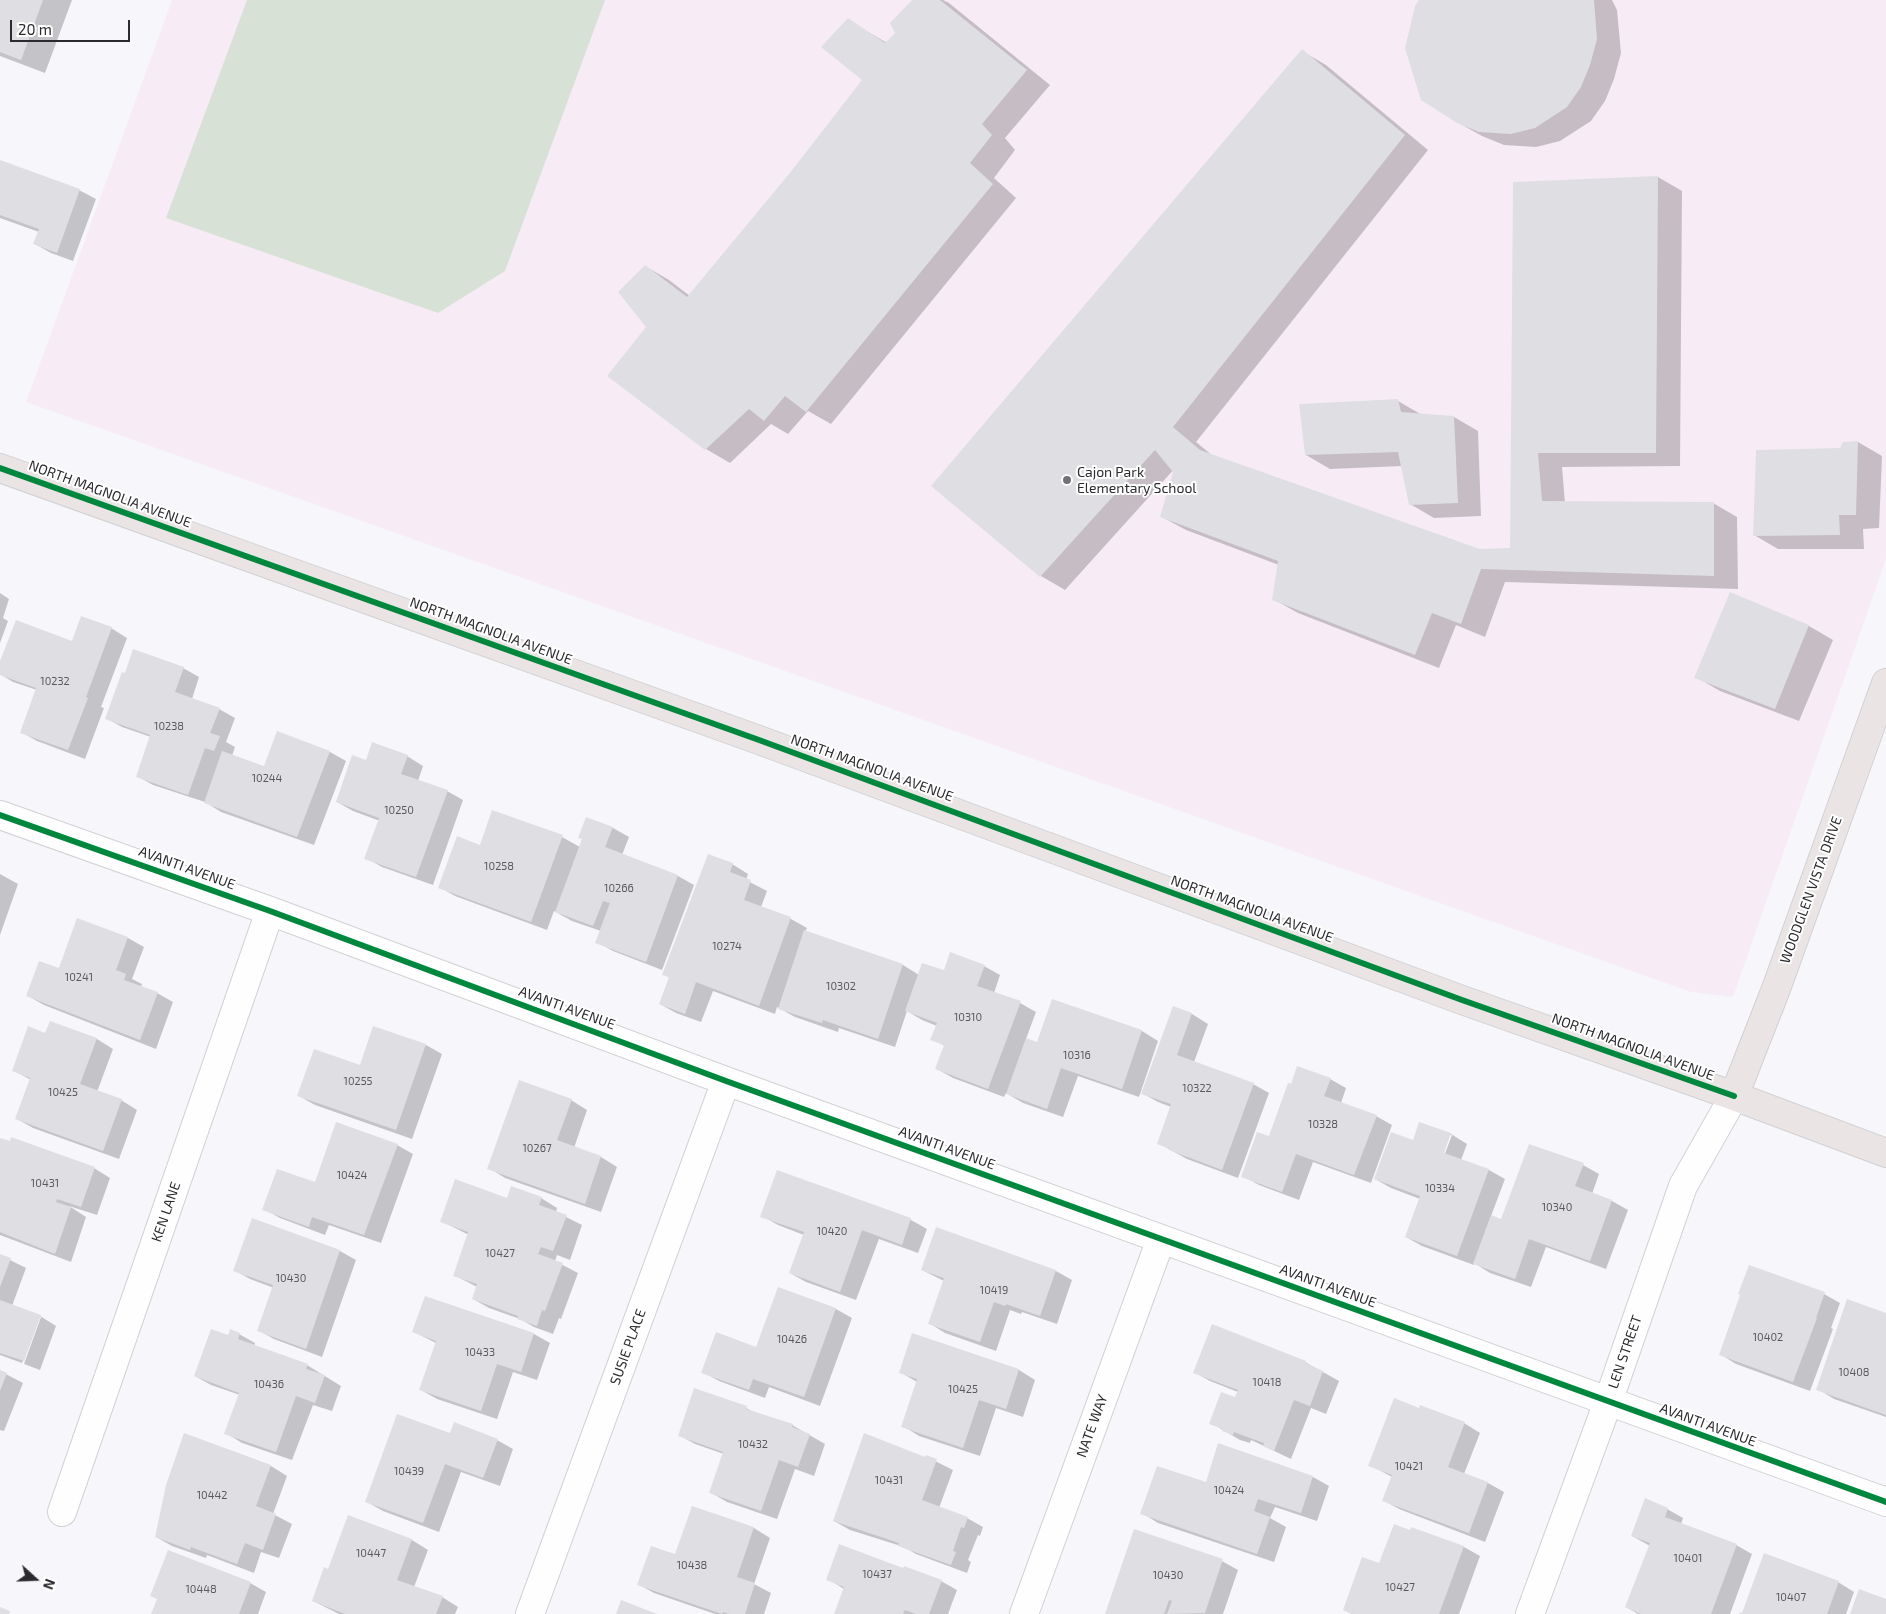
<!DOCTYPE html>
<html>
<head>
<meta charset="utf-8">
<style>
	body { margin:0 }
	#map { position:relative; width:1886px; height:1614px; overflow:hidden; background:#f6f6fb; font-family:"Exo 2",sans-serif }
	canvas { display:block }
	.north { position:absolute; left:10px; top:1554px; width:50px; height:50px; -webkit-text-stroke:4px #fff; paint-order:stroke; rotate:110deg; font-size:14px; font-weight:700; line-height:20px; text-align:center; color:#2b2b2f }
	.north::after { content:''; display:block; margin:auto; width:18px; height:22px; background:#2b2b2f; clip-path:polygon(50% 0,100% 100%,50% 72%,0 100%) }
	.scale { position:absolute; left:10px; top:20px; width:120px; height:22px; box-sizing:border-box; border:2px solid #2b2b2f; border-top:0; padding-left:6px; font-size:15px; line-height:18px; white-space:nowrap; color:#2b2b2f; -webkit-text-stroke:4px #fff; paint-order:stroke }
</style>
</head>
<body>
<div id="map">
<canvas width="1886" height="1614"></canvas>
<div class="north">N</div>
<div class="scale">20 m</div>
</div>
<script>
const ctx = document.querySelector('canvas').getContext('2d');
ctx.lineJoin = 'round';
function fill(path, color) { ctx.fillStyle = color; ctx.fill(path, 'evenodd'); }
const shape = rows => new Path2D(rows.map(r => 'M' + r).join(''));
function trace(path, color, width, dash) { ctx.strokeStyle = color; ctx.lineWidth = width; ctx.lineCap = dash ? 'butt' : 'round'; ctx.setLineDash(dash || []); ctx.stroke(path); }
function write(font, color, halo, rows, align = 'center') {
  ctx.font = font + ' "Exo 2",sans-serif'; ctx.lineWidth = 4; ctx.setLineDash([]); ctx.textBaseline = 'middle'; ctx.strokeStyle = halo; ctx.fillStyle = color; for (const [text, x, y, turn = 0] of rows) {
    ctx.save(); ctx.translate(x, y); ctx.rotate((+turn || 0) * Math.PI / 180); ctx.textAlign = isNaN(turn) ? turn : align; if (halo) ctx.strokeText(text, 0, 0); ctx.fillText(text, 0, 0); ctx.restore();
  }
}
const education = shape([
	[172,0,1886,0,1886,559,1733,997,1691,992,26,402]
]);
const green = shape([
	[247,0,605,0,505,271,438,313,166,218]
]);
const shadow = shape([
	[0,0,72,0,45,73,0,56],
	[914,0,943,0,949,3,1050,85,1005,138,1015,150,994,178,1016,198,831,424,808,411,788,434,771,424,730,463,706,449,648,327,645,266,669,280,690,296,790,175,864,80,848,20,887,43,897,33],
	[1421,0,1612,0,1617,10,1621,53,1614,79,1605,101,1591,121,1560,141,1536,147,1504,145,1482,136,1457,122],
	[1302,51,1326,65,1428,150,1196,442,1213,456,1480,550,1512,549,1514,183,1658,177,1682,191,1680,466,1562,467,1565,503,1713,503,1737,517,1738,589,1505,582,1485,637,1456,625,1439,668,1298,613,1273,599,1279,565,1186,530,1162,517,1176,467,1065,590,1041,576],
	[0,161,79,190,96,199,73,261,51,253,35,244,39,232,0,218],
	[1398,401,1422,415,1454,417,1478,431,1481,516,1434,518,1410,504,1402,466,1330,469,1306,455],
	[1858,442,1882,456,1879,528,1863,529,1864,549,1778,549,1754,535,1841,450],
	[0,593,9,599,3,618,8,621,0,643],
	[1731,594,1809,626,1833,640,1799,721,1720,691,1696,677],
	[111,628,127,638,101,707,104,708,85,759,37,741,21,732,37,690,13,682,0,674,0,665,73,642],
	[183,668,199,677,192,699,219,709,235,718,226,742,235,747,232,756,265,768,277,733,330,752,346,761,314,845,221,812,205,802,153,785,137,776,151,737,122,727,106,718],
	[407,756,423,766,418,781,447,791,463,800,433,885,382,867,366,858,380,821,353,811,337,802,366,762],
	[587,819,613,828,629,837,622,855,678,876,694,885,662,970,613,951,597,942,601,931,572,921,554,911,547,930,455,896,439,887,480,846,562,837,580,847],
	[732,864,748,874,746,880,767,891,761,907,791,919,807,928,805,932,903,965,919,975,984,966,1000,975,994,993,1020,1003,1036,1012,1026,1039,1038,1044,1053,1001,1142,1031,1158,1041,1139,1097,1078,1076,1063,1117,1023,1103,1006,1093,1004,1097,953,1078,937,1069,945,1046,932,1039,937,1026,922,1020,907,1011,895,1047,839,1028,838,1032,795,1017,777,1007,775,1014,713,991,701,1022,676,1013,660,1004,670,978,664,974],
	[0,874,18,884,0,935],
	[77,920,128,938,144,947,132,979,142,984,141,987,157,993,173,1002,156,1049,44,1005,28,996,59,969],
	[1173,1008,1192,1014,1208,1024,1194,1062,1253,1084,1269,1093,1238,1178,1187,1159,1158,1143,1171,1107,1158,1102,1142,1093],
	[50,1023,97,1039,113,1049,97,1092,121,1100,137,1110,119,1159,33,1128,17,1119,31,1080,13,1070,46,1034],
	[374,1027,426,1045,442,1054,412,1139,315,1105,299,1096,361,1066],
	[1330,1079,1346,1088,1341,1103,1376,1116,1392,1125,1371,1183,1313,1162,1299,1200,1259,1185,1243,1176,1269,1138],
	[571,1100,587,1110,574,1148,601,1157,617,1167,601,1212,505,1178,489,1168],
	[1420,1123,1451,1134,1467,1144,1461,1160,1489,1170,1505,1179,1491,1216,1502,1220,1583,1165,1599,1174,1592,1194,1612,1201,1628,1210,1606,1269,1546,1247,1531,1287,1490,1273,1474,1263,1474,1265,1422,1246,1406,1237,1420,1199,1391,1188,1375,1179,1414,1142],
	[1449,1135,1452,1135,1443,1159,1441,1158],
	[0,1139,94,1168,110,1178,97,1215,69,1206,86,1217,71,1262,0,1235],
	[397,1145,413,1154,381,1243,329,1225,325,1235,280,1218,264,1209],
	[778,1171,911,1220,927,1229,918,1253,879,1239,856,1300,806,1282,790,1273,804,1235,778,1225,762,1216],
	[541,1198,557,1208,556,1212,582,1225,570,1260,557,1255,555,1261,578,1273,561,1319,559,1318,553,1334,534,1327,520,1319,489,1308,473,1299,477,1287,454,1275,469,1235,441,1221,508,1199],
	[936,1229,1056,1271,1072,1280,1057,1324,1022,1312,1021,1314,1010,1310,996,1351,945,1333,929,1323,944,1281,922,1270],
	[340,1251,356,1260,322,1357,274,1339,258,1330,274,1288,250,1279,234,1270],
	[0,1255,26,1268,12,1306,40,1316,56,1326,40,1370,24,1364,41,1317,39,1317,22,1363,0,1355],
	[779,1288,836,1309,852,1318,820,1406,769,1387,765,1398,719,1381,703,1372,757,1348],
	[1824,1294,1840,1303,1831,1328,1833,1329,1810,1391,1736,1364,1720,1354],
	[425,1298,534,1334,550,1343,537,1380,513,1372,497,1419,437,1399,421,1390,436,1343,414,1332],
	[1886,1314,1886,1417,1834,1399,1818,1389],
	[239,1334,255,1343,254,1346,307,1365,341,1386,332,1411,313,1405,292,1460,242,1443,226,1433,240,1395,211,1385,195,1376,228,1337],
	[913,1335,1019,1370,1035,1380,1023,1417,996,1408,980,1456,919,1436,903,1426,917,1382,900,1372],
	[1305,1362,1339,1381,1326,1414,1311,1408,1291,1459,1251,1440,1250,1443,1240,1440,1211,1423,1236,1399,1238,1392,1210,1381,1194,1372],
	[0,1371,23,1383,4,1431,0,1430],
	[746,1408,756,1413,792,1425,825,1444,814,1476,795,1469,777,1519,727,1502,710,1492,724,1454,695,1444,679,1435],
	[1464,1423,1480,1433,1464,1474,1488,1483,1504,1492,1485,1542,1399,1509,1383,1500,1392,1477,1370,1465],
	[185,1435,271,1466,287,1476,273,1514,292,1524,279,1558,261,1552,254,1573,207,1555,206,1558,172,1546,156,1537],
	[451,1435,497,1440,513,1449,500,1486,461,1472,439,1532,383,1511,367,1502],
	[927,1457,953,1470,939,1508,967,1518,983,1527,980,1536,978,1535,968,1560,971,1562,967,1573,916,1554,904,1547,850,1530,834,1521],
	[1313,1477,1329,1486,1317,1521,1275,1507,1270,1518,1286,1527,1274,1562,1158,1523,1142,1513,1206,1484],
	[692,1507,754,1528,770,1538,754,1584,771,1593,764,1614,715,1614,654,1593,638,1584,676,1555],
	[1667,1509,1683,1518,1681,1524,1736,1545,1752,1554,1730,1614,1638,1614,1626,1607,1650,1546,1632,1536],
	[349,1517,412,1540,428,1550,414,1587,442,1597,458,1607,455,1614,339,1614,313,1601,329,1570],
	[1412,1528,1464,1547,1480,1556,1459,1614,1352,1614,1344,1610],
	[1222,1561,1238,1570,1223,1614,1107,1614],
	[904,1570,941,1581,957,1590,948,1614,835,1614,844,1589,828,1579],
	[1838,1582,1854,1592,1846,1614,1743,1614],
	[250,1583,266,1592,258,1614,153,1614]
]);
const building = shape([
	[0,0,43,0,21,60,0,52],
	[912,0,940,0,1027,70,982,124,992,135,970,163,993,184,806,412,785,396,764,421,749,409,705,450,607,376,646,327,618,292,645,265,687,297,789,174,862,80,821,47,848,18,885,43,895,33,890,23],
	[1419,0,1594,0,1597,39,1590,65,1581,87,1567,107,1535,128,1511,134,1479,132,1457,123,1421,100,1415,81,1405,48,1415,6],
	[1302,49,1405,135,1173,427,1200,450,1480,549,1510,548,1513,182,1658,176,1656,453,1538,453,1542,501,1714,502,1714,576,1481,569,1461,624,1432,613,1415,655,1272,600,1278,561,1160,517,1173,472,1155,450,1040,577,931,486],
	[0,160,80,189,57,253,33,244,39,229,0,215],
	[1398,399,1401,412,1454,416,1458,503,1409,505,1398,452,1305,455,1299,404],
	[1858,441,1856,515,1839,515,1840,535,1753,536,1756,450,1840,448,1843,442],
	[1730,592,1809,625,1775,709,1694,678],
	[81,616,112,627,86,697,88,698,68,750,20,733,36,688,0,675,0,661,16,620,72,641],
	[133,649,184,667,175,692,220,708,210,733,220,736,214,751,205,748,188,795,136,777,150,735,105,719,122,672,125,673],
	[277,731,330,751,297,837,204,803,222,751,264,766],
	[372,742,408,755,401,774,448,790,416,877,364,859,379,818,336,802,352,755,366,760],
	[492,810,563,835,531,922,438,888,457,836,480,845],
	[586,817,613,827,605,847,678,875,646,962,595,943,610,903,603,901,593,926,555,912,582,839,578,838],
	[708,854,733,863,730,872,751,880,744,900,791,917,759,1006,696,982,685,1014,659,1004,669,977,662,975],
	[77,918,128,937,116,970,126,974,124,980,158,992,140,1040,26,996,39,961,59,968],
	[804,930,903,964,878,1039,823,1020,822,1023,778,1009],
	[950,952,985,965,977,986,1021,1001,988,1089,935,1069,944,1045,930,1040,937,1023,905,1011,922,963,944,970],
	[1052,999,1142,1030,1122,1089,1061,1068,1047,1109,1006,1094,1026,1038,1037,1042],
	[1173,1006,1192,1013,1177,1055,1254,1083,1222,1170,1169,1150,1170,1149,1157,1144,1171,1104,1141,1094],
	[50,1021,97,1038,80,1084,122,1099,103,1151,15,1119,30,1078,12,1071,28,1026,45,1033],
	[373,1026,426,1044,396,1130,297,1096,314,1049,360,1065],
	[1297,1066,1331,1078,1324,1096,1377,1115,1354,1175,1296,1154,1282,1192,1241,1177,1257,1132,1269,1136,1288,1083,1291,1084],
	[519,1080,572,1099,557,1140,601,1156,585,1204,487,1169],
	[336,1122,398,1144,364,1235,312,1217,309,1227,262,1210,277,1169,315,1182],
	[1419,1122,1451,1133,1444,1153,1489,1169,1457,1256,1405,1237,1420,1196,1374,1179,1391,1132,1413,1140],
	[11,1137,95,1167,81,1207,57,1199,56,1202,71,1207,55,1254,0,1232,0,1138,10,1141],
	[1529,1144,1584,1163,1575,1186,1612,1200,1590,1261,1529,1239,1515,1279,1473,1264,1491,1215,1501,1219],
	[777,1170,911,1218,902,1245,862,1230,840,1292,789,1273,804,1232,760,1217],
	[455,1179,507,1198,511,1186,542,1197,539,1205,567,1215,553,1251,541,1247,538,1254,563,1263,545,1311,542,1310,537,1326,517,1319,518,1316,472,1299,477,1284,453,1276,468,1232,440,1222],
	[252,1218,340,1250,306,1349,257,1331,273,1285,233,1271],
	[936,1227,1056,1270,1040,1316,1006,1304,1005,1306,994,1302,980,1342,928,1324,944,1278,921,1270],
	[0,1254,11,1258,0,1287],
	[1749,1265,1825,1292,1816,1318,1817,1318,1793,1382,1719,1355,1740,1295,1738,1294],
	[778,1287,836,1308,804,1397,753,1379,749,1390,701,1373,716,1332,756,1347],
	[425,1296,534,1333,521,1372,497,1364,481,1411,419,1390,436,1341,412,1332],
	[1847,1299,1886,1313,1886,1415,1816,1390],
	[0,1300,41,1315,24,1361,0,1353],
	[1212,1324,1306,1361,1305,1363,1323,1371,1310,1406,1294,1400,1274,1451,1263,1446,1264,1443,1234,1432,1233,1435,1222,1431,1223,1429,1209,1424,1221,1392,1235,1397,1238,1390,1193,1373],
	[211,1329,228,1335,230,1329,240,1333,238,1339,308,1364,306,1369,325,1375,315,1403,296,1396,276,1452,224,1434,239,1393,194,1376],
	[912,1333,1019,1369,1006,1409,979,1400,963,1448,901,1427,917,1379,899,1373],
	[0,1370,7,1373,0,1391],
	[694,1388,747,1406,746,1409,793,1424,792,1427,810,1434,798,1467,779,1460,761,1511,709,1493,723,1452,678,1436],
	[1394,1398,1419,1408,1420,1405,1465,1422,1448,1467,1488,1482,1469,1533,1382,1501,1392,1475,1368,1466],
	[397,1414,450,1433,454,1422,498,1439,483,1478,445,1464,423,1523,365,1502],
	[184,1433,271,1465,256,1506,276,1514,263,1550,245,1543,237,1564,191,1547,190,1550,155,1537,166,1485],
	[864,1433,925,1457,926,1455,937,1459,922,1500,968,1517,964,1528,961,1527,953,1551,956,1552,951,1565,898,1546,899,1543,833,1521],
	[1218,1443,1313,1476,1301,1513,1258,1499,1254,1511,1270,1517,1257,1554,1140,1514,1157,1466,1206,1482],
	[1645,1498,1668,1508,1665,1517,1737,1544,1711,1614,1641,1614,1625,1607,1650,1543,1631,1536],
	[692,1506,754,1527,737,1577,755,1583,745,1614,729,1614,723,1612,722,1614,637,1585,651,1546,675,1554],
	[348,1515,412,1539,397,1580,443,1596,436,1614,345,1614,312,1601,324,1567,328,1569],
	[1394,1524,1410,1530,1411,1527,1464,1546,1439,1614,1353,1614,1343,1610,1362,1557,1379,1563],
	[1134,1529,1223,1559,1205,1613,1167,1614,1172,1601,1169,1600,1164,1614,1105,1614],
	[839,1544,903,1568,904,1566,942,1580,929,1614,916,1614,905,1610,903,1614,834,1614,844,1587,826,1580],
	[168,1550,251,1582,239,1614,151,1614,157,1599,150,1596],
	[1764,1553,1839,1581,1827,1614,1739,1614,1740,1612,1742,1613],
	[1859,1589,1886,1599,1886,1614,1850,1614],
	[621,1600,657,1614,616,1614],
	[0,1607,10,1611,9,1614,0,1614]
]);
const minor = shape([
	[0,815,270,911,726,1081,1886,1502],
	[62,1512,270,911],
	[530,1614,726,1081],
	[1024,1614,1161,1239],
	[1530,1614,1608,1402,1683,1186,1734,1096]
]);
const major = shape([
	[0,468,759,740,1462,1000,1734,1096,1886,1153],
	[1734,1096,1776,989,1886,683]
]);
const cycleway = shape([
	[0,468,759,740,1462,1000,1734,1096],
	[0,815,270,911,726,1081,1886,1502]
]);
const markers = [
	[1067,480,5,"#727276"]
];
const numberNames = [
	["10232",55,681],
	["10238",169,726],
	["10244",267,778],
	["10250",399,810],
	["10258",499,866],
	["10266",619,888],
	["10274",727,946],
	["10241",79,977],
	["10302",841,986],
	["10310",968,1017],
	["10316",1077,1055],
	["10255",358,1081],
	["10322",1197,1088],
	["10425",63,1092],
	["10328",1323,1124],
	["10267",537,1148],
	["10424",352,1175],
	["10431",45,1183],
	["10334",1440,1188],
	["10340",1557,1207],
	["10420",832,1231],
	["10427",500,1253],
	["10430",291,1278],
	["10419",994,1290],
	["10402",1768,1337],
	["10426",792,1339],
	["10433",480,1352],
	["10408",1854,1372],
	["10418",1267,1382],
	["10436",269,1384],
	["10425",963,1389],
	["10432",753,1444],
	["10421",1409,1466],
	["10439",409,1471],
	["10431",889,1480],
	["10424",1229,1490],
	["10442",212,1495],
	["10447",371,1553],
	["10401",1688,1558],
	["10438",692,1565],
	["10437",877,1574],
	["10430",1168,1575],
	["10427",1400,1587],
	["10448",201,1589],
	["10407",1791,1597]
];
const poiNames = [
	["Cajon Park",1077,472],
	["Elementary School",1077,488]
];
const streetNames = [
	["NORTH MAGNOLIA AVENUE",110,494,20],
	["NORTH MAGNOLIA AVENUE",491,631,20],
	["NORTH MAGNOLIA AVENUE",872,768,20],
	["AVANTI AVENUE",187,868,20],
	["WOODGLEN VISTA DRIVE",1811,890,-70],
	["NORTH MAGNOLIA AVENUE",1252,909,20],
	["AVANTI AVENUE",567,1008,20],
	["NORTH MAGNOLIA AVENUE",1633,1047,20],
	["AVANTI AVENUE",947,1148,20],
	["KEN LANE",166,1212,-71],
	["AVANTI AVENUE",1328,1286,20],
	["SUSIE PLACE",628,1347,-70],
	["LEN STREET",1625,1352,-71],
	["AVANTI AVENUE",1708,1425,20],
	["NATE WAY",1092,1426,-70]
];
fill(education, '#f7ecf6');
fill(green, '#d7e1d6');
fill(shadow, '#0003');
fill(building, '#dfdfe3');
trace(minor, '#d2d2d6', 30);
trace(major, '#d1d1d4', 30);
trace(minor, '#fefefe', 28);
trace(major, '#ebe4e4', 28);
trace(cycleway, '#00873e', 6);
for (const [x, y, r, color] of markers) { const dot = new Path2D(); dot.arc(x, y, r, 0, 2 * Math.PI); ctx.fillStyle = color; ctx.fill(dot); trace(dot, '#fff', 2); }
write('11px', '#59595d', null, numberNames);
write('14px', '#2b2b2f', '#fff', poiNames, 'left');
write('14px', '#2b2b2f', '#fff', streetNames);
</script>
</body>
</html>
